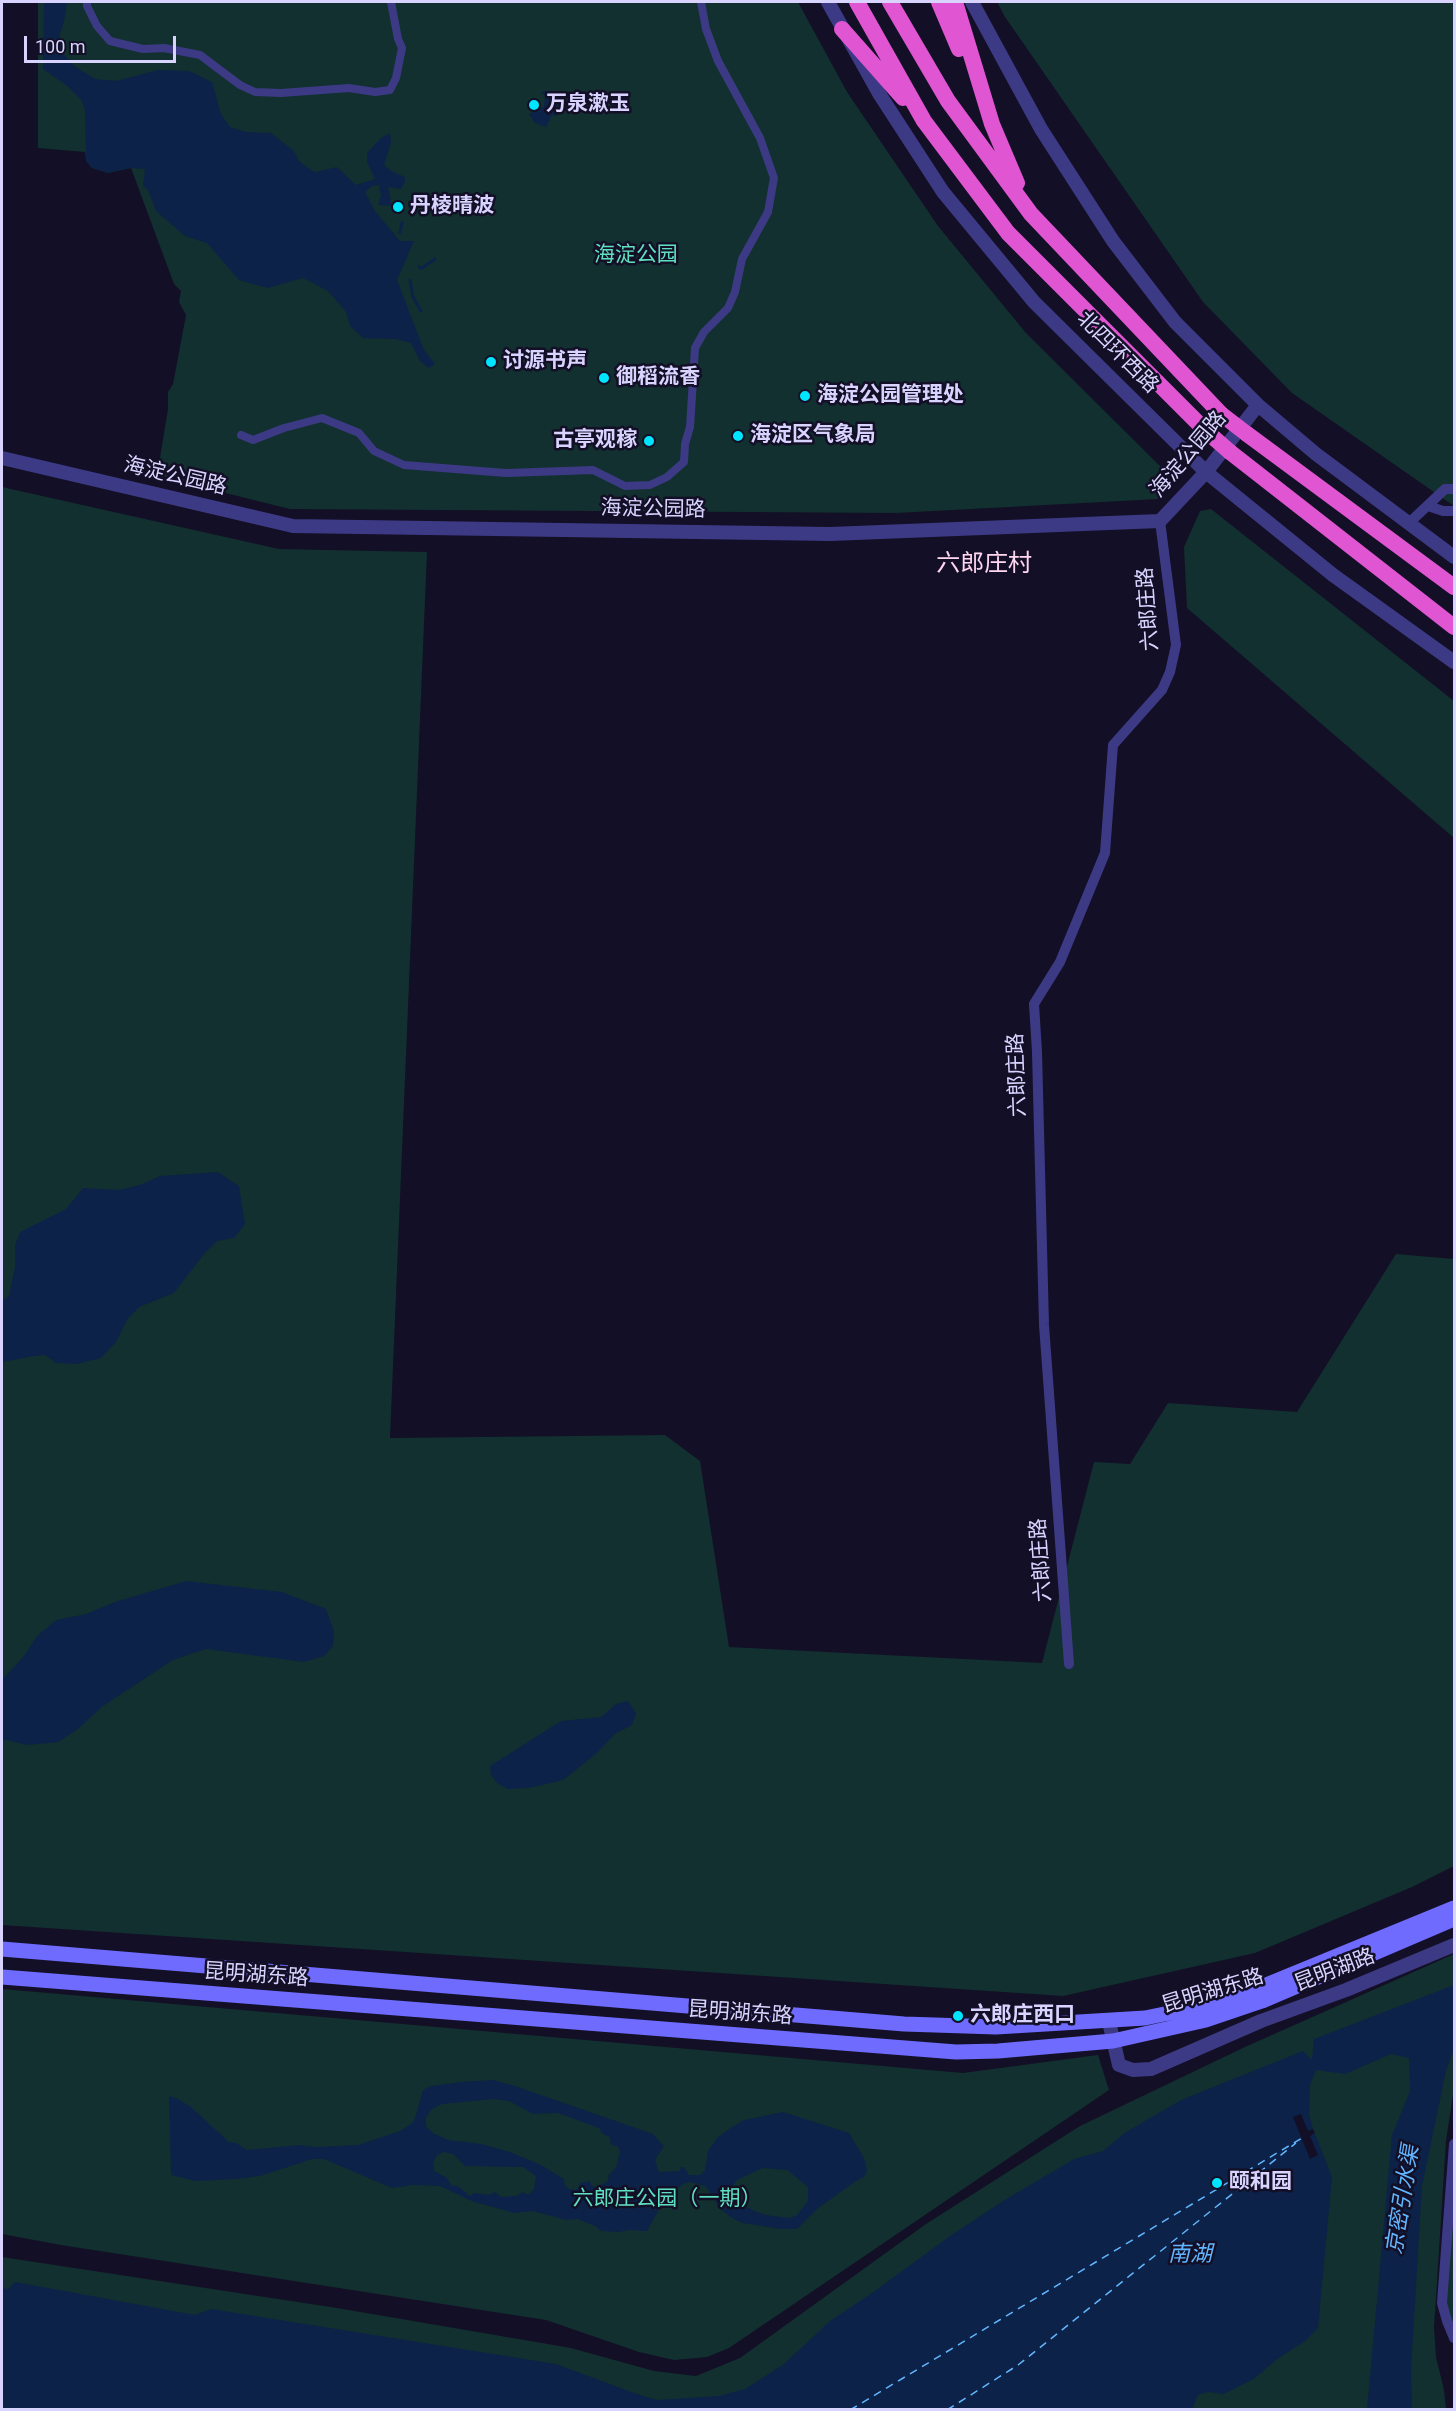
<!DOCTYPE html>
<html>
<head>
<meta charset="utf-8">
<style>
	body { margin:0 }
	#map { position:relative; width:1456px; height:2411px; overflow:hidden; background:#130f26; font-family:Roboto,sans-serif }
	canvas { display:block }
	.frame { position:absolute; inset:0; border:3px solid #d9d4ff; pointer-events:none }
	.scale { position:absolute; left:24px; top:36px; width:152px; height:27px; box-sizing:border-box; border:3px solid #d9d4ff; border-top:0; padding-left:8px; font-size:18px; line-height:21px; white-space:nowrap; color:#d9d4ff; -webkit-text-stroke:4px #130f26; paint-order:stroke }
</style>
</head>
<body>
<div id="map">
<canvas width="1456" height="2411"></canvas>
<div class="frame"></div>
<div class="scale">100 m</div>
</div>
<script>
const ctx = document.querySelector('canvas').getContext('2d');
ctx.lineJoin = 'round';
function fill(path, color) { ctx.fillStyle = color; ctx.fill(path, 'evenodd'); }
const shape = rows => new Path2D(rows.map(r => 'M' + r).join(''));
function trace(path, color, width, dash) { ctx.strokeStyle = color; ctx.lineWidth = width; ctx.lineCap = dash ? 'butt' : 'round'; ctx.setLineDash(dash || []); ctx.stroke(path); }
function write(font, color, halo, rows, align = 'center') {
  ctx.font = font + ' Roboto,"Noto Sans SC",sans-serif'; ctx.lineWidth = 5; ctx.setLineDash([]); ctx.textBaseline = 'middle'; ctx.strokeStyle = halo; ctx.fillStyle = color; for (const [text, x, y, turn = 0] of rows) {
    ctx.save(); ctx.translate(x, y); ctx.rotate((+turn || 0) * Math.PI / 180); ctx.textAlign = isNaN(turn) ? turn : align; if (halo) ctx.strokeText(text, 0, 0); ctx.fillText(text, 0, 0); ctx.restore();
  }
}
const green = shape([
	[38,2,798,2,847,92,938,226,1026,333,1170,476,1158,499,896,513,290,509,157,476,168,409,168,392,173,384,186,315,179,302,181,291,174,284,131,168,108,173,92,168,86,161,85,152,38,148],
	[997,2,1454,2,1454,506,1292,393,1203,302,1005,17],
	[2,487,279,549,427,552,390,1438,665,1435,700,1461,729,1647,1042,1663,1094,1462,1130,1464,1168,1403,1297,1412,1396,1254,1454,1259,1454,1866,1412,1887,1255,1953,1063,1996,2,1925],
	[1211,509,1454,701,1454,838,1187,608,1184,547,1200,511],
	[1454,1954,1454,2088,1446,2141,1434,2328,1436,2357,1444,2390,1446,2409,2,2409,2,2257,337,2308,571,2348,654,2371,696,2376,740,2358,926,2224,1080,2126,1245,2047],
	[2,1989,963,2073,1098,2055,1109,2090,729,2348,707,2357,674,2360,639,2352,546,2320,61,2245,2,2234],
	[1454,2184,1454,2329,1445,2301]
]);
const water = shape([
	[44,2,67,2,64,22,60,33,60,42,63,53,74,66,95,79,116,81,158,70,189,71,212,82,221,114,230,127,246,132,271,133,294,151,299,161,311,170,316,172,337,167,356,185,375,179,367,162,367,153,381,138,390,133,391,143,384,165,393,172,405,177,405,182,401,189,388,187,392,206,378,205,381,195,379,188,381,185,372,186,365,192,375,211,400,241,414,241,397,280,424,350,435,364,429,368,420,361,411,343,395,339,363,338,350,326,346,312,328,291,303,278,268,288,239,280,207,243,185,236,156,211,148,190,143,186,145,169,131,168,108,173,92,168,86,161,85,111,82,101,66,85,43,69],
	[545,91,553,94,552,100,555,99,558,102,557,105,560,106,556,116,552,115,546,127,535,123,529,114,544,107,545,96,541,92],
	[218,1172,239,1186,245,1224,234,1238,217,1241,204,1254,174,1293,139,1307,127,1320,116,1342,101,1358,77,1364,56,1363,45,1355,34,1356,2,1362,2,1301,9,1296,15,1267,15,1245,20,1232,66,1209,83,1188,119,1190,140,1185,160,1176],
	[186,1581,282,1592,326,1609,334,1631,333,1646,324,1656,304,1662,206,1649,173,1660,103,1706,78,1729,58,1742,27,1745,2,1739,2,1680,24,1656,37,1636,56,1620,86,1614,115,1602],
	[628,1701,636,1713,632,1725,615,1734,596,1754,563,1780,529,1788,507,1789,497,1783,491,1775,490,1766,561,1721,601,1717,616,1704],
	[1454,1985,1454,2048,1446,2071,1422,2186,1411,2370,1412,2409,1367,2409,1392,2135,1410,2091,1409,2058,1391,2054,1345,2074,1316,2070,1310,2085,1309,2114,1313,2129,1332,2177,1318,2328,1305,2341,1276,2360,1254,2379,1224,2394,1208,2392,1198,2395,1192,2409,2,2409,2,2288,8,2289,15,2282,195,2315,211,2309,556,2364,634,2393,657,2400,719,2396,745,2389,784,2364,830,2321,872,2293,950,2236,1003,2201,1074,2159,1103,2151,1126,2132,1181,2100,1303,2051,1312,2060,1314,2039],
	[493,2080,515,2086,653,2134,664,2146,655,2160,659,2172,680,2171,681,2167,684,2167,689,2175,700,2175,705,2170,708,2151,717,2138,729,2129,744,2120,783,2112,849,2133,864,2158,867,2171,864,2177,856,2181,817,2209,797,2229,781,2229,743,2223,732,2218,718,2207,714,2197,705,2186,690,2182,683,2184,665,2199,647,2231,629,2230,619,2232,601,2231,595,2226,577,2219,566,2220,533,2211,513,2213,504,2210,474,2202,440,2186,413,2185,392,2188,324,2159,312,2159,260,2176,237,2179,195,2181,171,2175,169,2096,176,2098,191,2107,229,2142,236,2143,247,2150,299,2145,315,2147,358,2145,400,2131,412,2123,415,2118,423,2090,431,2086,461,2082],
	[494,2099,509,2101,533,2114,558,2113,599,2128,603,2134,610,2137,611,2145,617,2146,620,2151,616,2168,609,2174,608,2181,597,2188,591,2185,590,2181,580,2183,579,2188,575,2190,569,2189,565,2185,564,2179,541,2165,510,2152,481,2144,448,2140,433,2133,426,2126,426,2118,431,2110,442,2104],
	[444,2152,453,2154,465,2166,523,2167,536,2176,534,2189,528,2195,523,2192,516,2196,501,2197,495,2192,489,2195,474,2193,470,2196,458,2186,452,2186,446,2177,434,2171,433,2163,437,2155],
	[763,2168,787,2170,808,2187,808,2201,796,2216,789,2218,766,2215,754,2211,729,2197,728,2192,737,2180]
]);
const pier = shape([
	[1301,2114,1308,2131,1313,2129,1315,2133,1310,2136,1318,2155,1310,2159,1293,2117]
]);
const stream = shape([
	[400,233,402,222],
	[419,267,422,268,435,259],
	[410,280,413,297,421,311]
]);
const ferry = shape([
	[850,2410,1302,2138],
	[947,2410,1018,2365,1296,2143]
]);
const pedestrian = shape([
	[87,2,87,6,97,26,110,41,143,49,164,48,200,55,240,85,255,92,281,93,349,88,375,92,390,90,396,78,402,48,398,39,391,2],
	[241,435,253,440,284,428,322,418,359,433,374,451,404,465,506,473,593,470,625,486,650,485,667,477,684,462,685,444,690,427,695,348,704,332,728,308,735,292,742,259,768,212,774,178,760,138,718,61,706,29,701,2]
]);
const minor = shape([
	[1428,506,1443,511,1454,511],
	[1409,523,1445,489,1454,489],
	[1069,1664,1044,1325,1037,1052,1034,1004,1060,962,1105,853,1113,745,1162,690,1170,672,1176,645,1160,521],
	[1454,2144,1442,2303,1447,2321,1454,2338]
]);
const tertiary = shape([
	[828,2,880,95,943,192,1034,302,1206,472,1333,575,1454,662],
	[972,2,1041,129,1113,241,1175,322,1258,405,1316,454,1454,557],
	[2,458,293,526,830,534,1160,521,1206,472,1258,405],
	[1109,2022,1119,2065,1133,2070,1151,2069,1261,2021,1346,1990,1454,1945]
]);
const secondary = shape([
	[2,1949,904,2024,996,2027,1145,2018,1203,2006,1259,1988,1454,1908],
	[2,1977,956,2052,998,2051,1113,2041,1206,2020,1262,2001,1454,1919]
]);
const trunk = shape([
	[857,2,924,121,1008,233,1206,431],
	[890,2,948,101,1031,214,1221,414],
	[939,2,959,49],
	[955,2,992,124,1017,183],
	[842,29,903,98],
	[1247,434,1454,587],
	[1230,452,1454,627]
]);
const trunkBridge = shape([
	[1221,414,1247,434],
	[1206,431,1230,452]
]);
const markers = [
	[534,105,6,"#00e5ff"],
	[398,207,6,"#00e5ff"],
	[491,362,6,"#00e5ff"],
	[604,378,6,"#00e5ff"],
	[805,396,6,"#00e5ff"],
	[738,436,6,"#00e5ff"],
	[649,441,6,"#00e5ff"],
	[958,2016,6,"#00e5ff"],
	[1217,2183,6,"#00e5ff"]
];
const poiNames = [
	["万泉漱玉",546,105],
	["丹棱晴波",410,207],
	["讨源书声",503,362],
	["御稻流香",616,378],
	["海淀公园管理处",817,396],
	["海淀区气象局",750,436],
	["古亭观稼",637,441,"right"],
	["六郎庄西口",970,2016],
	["颐和园",1229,2183]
];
const parkNames = [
	["海淀公园",636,256],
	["六郎庄公园（一期）",667,2200]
];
const streetNames = [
	["北四环西路",1117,353,45],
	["海淀公园路",1189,455,-50],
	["海淀公园路",175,477,13],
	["海淀公园路",653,510,1],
	["六郎庄路",1149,609,-94],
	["六郎庄路",1018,1075,-92],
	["六郎庄路",1042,1560,-94],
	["昆明湖路",1335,1971,-21],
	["昆明湖东路",256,1976,4],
	["昆明湖东路",1213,1992,-17],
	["昆明湖东路",740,2014,4]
];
const waterNames = [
	["京密引水渠",1404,2200,-81],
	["南湖",1190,2255]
];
const quarterNames = [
	["六郎庄村",984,565]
];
fill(green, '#12302f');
fill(water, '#0c2248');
fill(pier, '#130f26');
trace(stream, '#0c2248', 3);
trace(ferry, '#62b6ff', 1.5, [8, 6]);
trace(pedestrian, '#3d3a85', 8);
trace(minor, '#3d3a85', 10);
trace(tertiary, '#3d3a85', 14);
trace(secondary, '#6f6bff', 15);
trace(trunk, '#e055d1', 16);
trace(trunkBridge, '#e055d1', 16);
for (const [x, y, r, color] of markers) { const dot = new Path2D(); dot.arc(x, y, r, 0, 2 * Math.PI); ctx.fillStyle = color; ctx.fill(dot); trace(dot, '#130f26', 2); }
write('bold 21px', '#d9d4ff', '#130f26', poiNames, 'left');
write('21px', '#5fe0c0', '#130f26', parkNames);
write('21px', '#d9d4ff', '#130f26', streetNames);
write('italic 22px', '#62b6ff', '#130f26', waterNames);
write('24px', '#ffd6f0', '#130f26', quarterNames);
</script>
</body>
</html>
